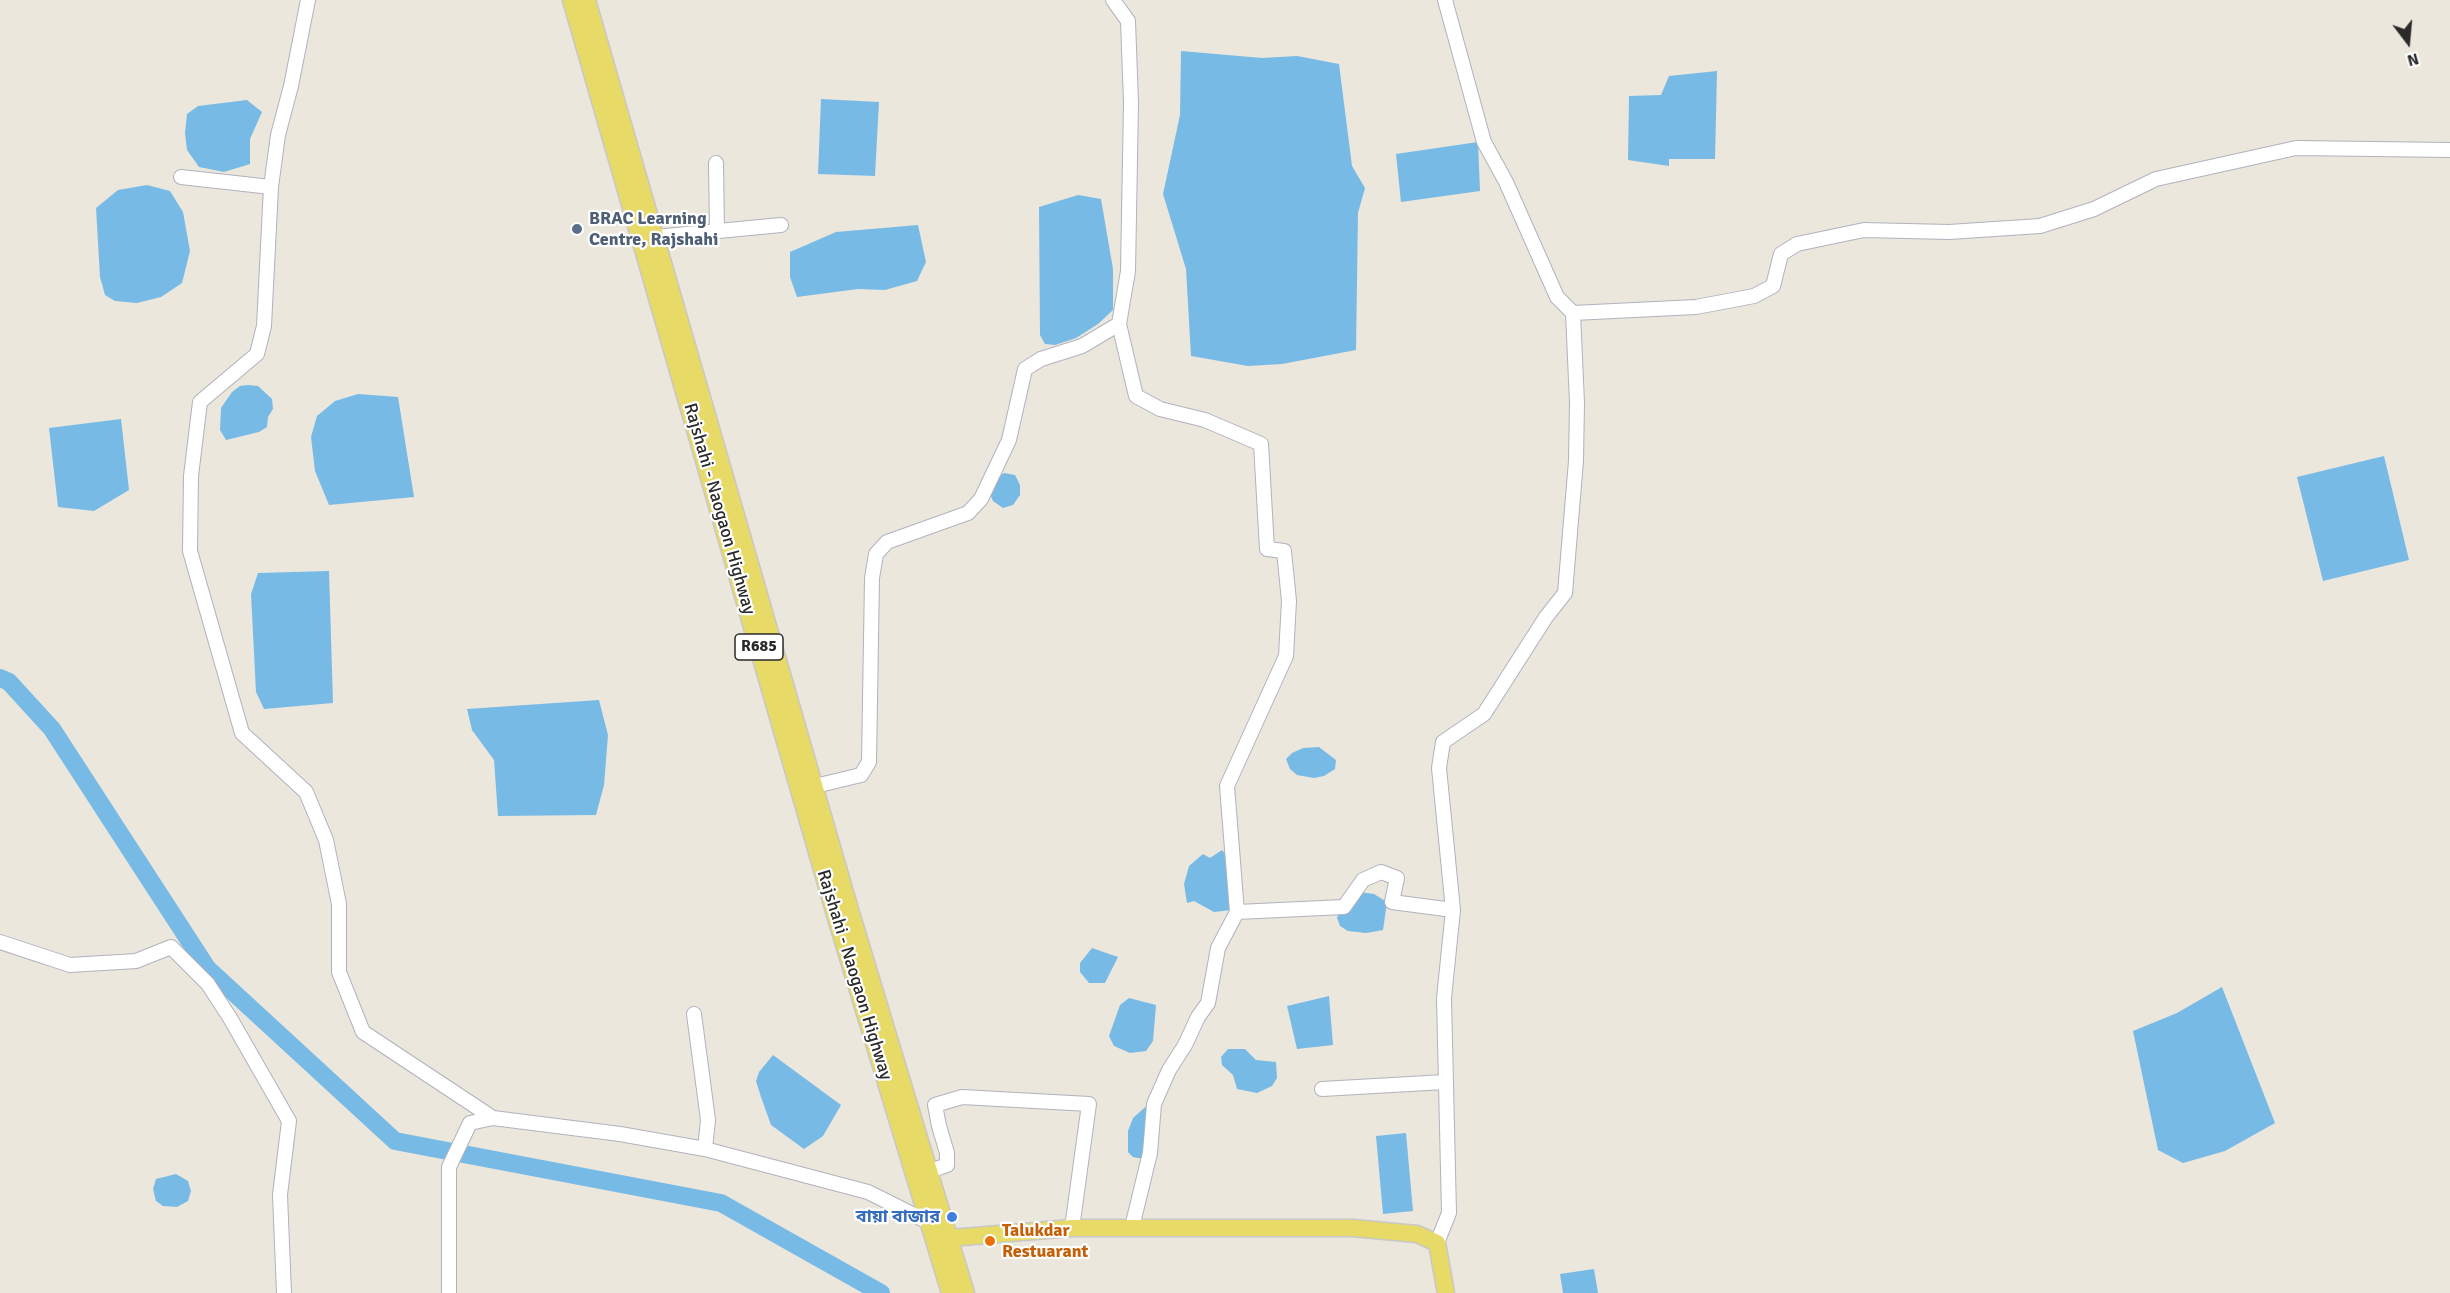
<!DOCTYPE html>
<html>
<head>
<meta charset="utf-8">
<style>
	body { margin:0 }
	#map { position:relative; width:2450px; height:1293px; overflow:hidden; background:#ebe7dd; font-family:Signika,sans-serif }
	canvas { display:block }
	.north { position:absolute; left:2378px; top:12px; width:60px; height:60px; -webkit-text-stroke:4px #fff; paint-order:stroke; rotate:164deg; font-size:16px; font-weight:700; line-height:24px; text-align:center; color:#2a2a2a }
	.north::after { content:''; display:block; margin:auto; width:21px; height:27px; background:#2a2a2a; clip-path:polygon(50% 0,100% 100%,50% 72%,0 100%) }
</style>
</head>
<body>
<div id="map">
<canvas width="2450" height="1293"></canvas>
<div class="north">N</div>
</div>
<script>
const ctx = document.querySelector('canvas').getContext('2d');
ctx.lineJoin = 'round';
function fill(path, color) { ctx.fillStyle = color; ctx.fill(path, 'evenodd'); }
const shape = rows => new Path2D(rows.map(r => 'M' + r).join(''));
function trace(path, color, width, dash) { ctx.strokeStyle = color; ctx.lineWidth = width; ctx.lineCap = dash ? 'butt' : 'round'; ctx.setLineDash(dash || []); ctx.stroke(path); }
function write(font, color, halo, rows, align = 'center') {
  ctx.font = font + ' Signika,"Noto Sans Bengali",sans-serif'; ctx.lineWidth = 4.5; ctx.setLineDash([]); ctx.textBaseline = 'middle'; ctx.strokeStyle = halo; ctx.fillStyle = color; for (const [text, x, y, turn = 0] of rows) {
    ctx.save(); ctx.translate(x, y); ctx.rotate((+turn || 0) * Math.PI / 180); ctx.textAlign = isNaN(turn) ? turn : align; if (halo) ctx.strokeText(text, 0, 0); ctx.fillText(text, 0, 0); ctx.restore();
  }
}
const water = shape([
	[1181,51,1262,58,1297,56,1339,64,1352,166,1365,188,1358,213,1356,350,1282,364,1248,366,1191,356,1186,269,1163,194,1180,115],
	[1717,71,1715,159,1669,159,1669,166,1628,160,1629,96,1661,95,1669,76],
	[821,99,879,102,875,176,818,174],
	[247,100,262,112,250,139,250,164,224,172,199,167,187,150,185,133,187,114,198,106],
	[1478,142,1480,191,1401,202,1396,154],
	[147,185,170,191,183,212,190,251,182,283,161,297,137,303,115,301,105,295,100,277,96,208,118,190],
	[1078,195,1101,199,1113,269,1113,310,1098,324,1076,338,1055,345,1045,344,1040,335,1039,207],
	[918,225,926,262,917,281,885,290,858,289,797,297,790,277,790,252,836,232],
	[248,385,258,386,272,399,273,409,268,417,267,427,259,432,226,440,220,430,221,408,232,392,240,386],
	[358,394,398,397,414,497,329,505,315,471,311,437,317,416,335,401],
	[121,419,129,490,94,511,58,507,49,428],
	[2384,456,2409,560,2323,581,2297,477],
	[1004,473,1015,475,1020,485,1020,495,1013,505,1003,508,993,501,990,494,997,478],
	[329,571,333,703,264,709,256,692,251,594,258,573],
	[599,700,608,735,604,785,596,815,498,816,494,760,472,730,467,709],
	[1319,747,1336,760,1335,769,1324,776,1314,778,1297,775,1290,769,1286,759,1292,753,1303,748],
	[1222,850,1227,856,1231,910,1214,912,1194,901,1187,903,1184,884,1189,866,1203,854,1210,858],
	[1359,892,1374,894,1387,902,1383,930,1366,933,1348,931,1340,926,1337,918,1339,913],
	[1092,948,1118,957,1105,983,1089,983,1080,972,1080,963],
	[2222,987,2275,1123,2225,1151,2183,1163,2158,1150,2133,1031,2177,1013],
	[1329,996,1333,1045,1297,1049,1287,1006],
	[1129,998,1156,1005,1153,1041,1146,1051,1130,1053,1114,1046,1109,1036,1120,1005],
	[1228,1049,1245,1049,1256,1060,1276,1062,1277,1078,1272,1086,1257,1093,1237,1089,1233,1075,1222,1065,1221,1057],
	[773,1055,841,1105,823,1136,804,1149,771,1125,761,1097,756,1081,759,1072],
	[1151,1102,1144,1159,1133,1157,1128,1152,1128,1131,1133,1118],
	[1406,1133,1413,1211,1383,1214,1376,1136],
	[176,1174,188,1181,191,1191,188,1201,177,1207,163,1206,156,1201,153,1189,156,1179],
	[1594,1269,1598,1293,1563,1293,1560,1274]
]);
const river = shape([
	[0,678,9,682,52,729,207,968,395,1141,721,1203,881,1293]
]);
const minor = shape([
	[308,0,291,86,278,135,271,187,264,326,257,354,200,402,191,476,190,551,242,733,306,792,326,840,339,904,339,972,363,1032,493,1118,620,1134,705,1149,868,1192,930,1223],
	[716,163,717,231],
	[181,177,271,187],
	[656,237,781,225],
	[1573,313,1696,307,1754,296,1773,286,1781,254,1797,244,1864,230,1949,232,2040,226,2094,209,2156,179,2296,148,2450,150],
	[1119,324,1136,396,1160,409,1205,420,1261,444,1267,549,1284,551,1289,601,1286,656,1227,786,1237,912,1218,948,1208,1003,1198,1017,1185,1045,1169,1070,1154,1104,1150,1153,1132,1227],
	[815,786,861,775,869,762,872,578,876,554,887,542,968,513,981,499,1009,440,1025,369,1041,359,1082,346,1119,324,1128,271,1131,103,1128,21,1113,0],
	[1237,912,1344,907,1363,880,1381,872,1397,878,1392,902,1453,910],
	[0,942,70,965,136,961,171,947,208,984,230,1018,289,1121,280,1195,284,1293],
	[694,1014,708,1120,705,1149],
	[1322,1089,1445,1082],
	[930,1171,947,1165,947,1153,939,1126,935,1105,962,1097,1089,1104,1072,1228],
	[1437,1243,1449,1213,1444,998,1453,910,1439,768,1443,742,1484,714,1546,617,1565,593,1576,461,1577,403,1573,313,1557,297,1506,182,1484,142,1445,0],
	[449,1293,449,1167,470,1123,493,1118]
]);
const major = shape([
	[571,0,836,918,950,1293],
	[587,0,851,913,966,1293],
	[950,1238,1072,1228,1353,1228,1417,1234,1437,1243,1446,1293]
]);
const markers = [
	[577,229,6,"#5c6f8a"],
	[952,1217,6,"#3f7fe0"],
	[990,1241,6,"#e8710a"]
];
const shields = [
	[759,647,48]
];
const shieldNames = [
	["R685",759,647]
];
const serviceNames = [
	["BRAC Learning",589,219],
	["Centre, Rajshahi",589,240]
];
const streetNames = [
	["Rajshahi - Naogaon Highway",719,509,74],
	["Rajshahi - Naogaon Highway",854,975,73]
];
const shopNames = [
	["বায়া বাজার",940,1217]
];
const foodNames = [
	["Talukdar",1002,1231],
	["Restuarant",1002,1252]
];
fill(water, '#78bae6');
trace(river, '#78bae6', 18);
trace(minor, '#b1b2bd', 16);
trace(major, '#c8c8c8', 19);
trace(minor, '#fff', 14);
trace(major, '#e7da67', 16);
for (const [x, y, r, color] of markers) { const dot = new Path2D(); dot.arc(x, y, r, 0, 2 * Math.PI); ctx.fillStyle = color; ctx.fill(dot); trace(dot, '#fff', 2); }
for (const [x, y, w] of shields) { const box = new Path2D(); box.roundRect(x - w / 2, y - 13, w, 26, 4.5); ctx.fillStyle = '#fff'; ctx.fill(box); trace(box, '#2a2a2a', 1.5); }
write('bold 16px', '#2a2a2a', null, shieldNames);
write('bold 18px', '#4e5e75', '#fff', serviceNames, 'left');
write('18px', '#2a2a2a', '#fff', streetNames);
write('bold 18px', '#366cbe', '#fff', shopNames, 'right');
write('bold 18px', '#c56008', '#fff', foodNames, 'left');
</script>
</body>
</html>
